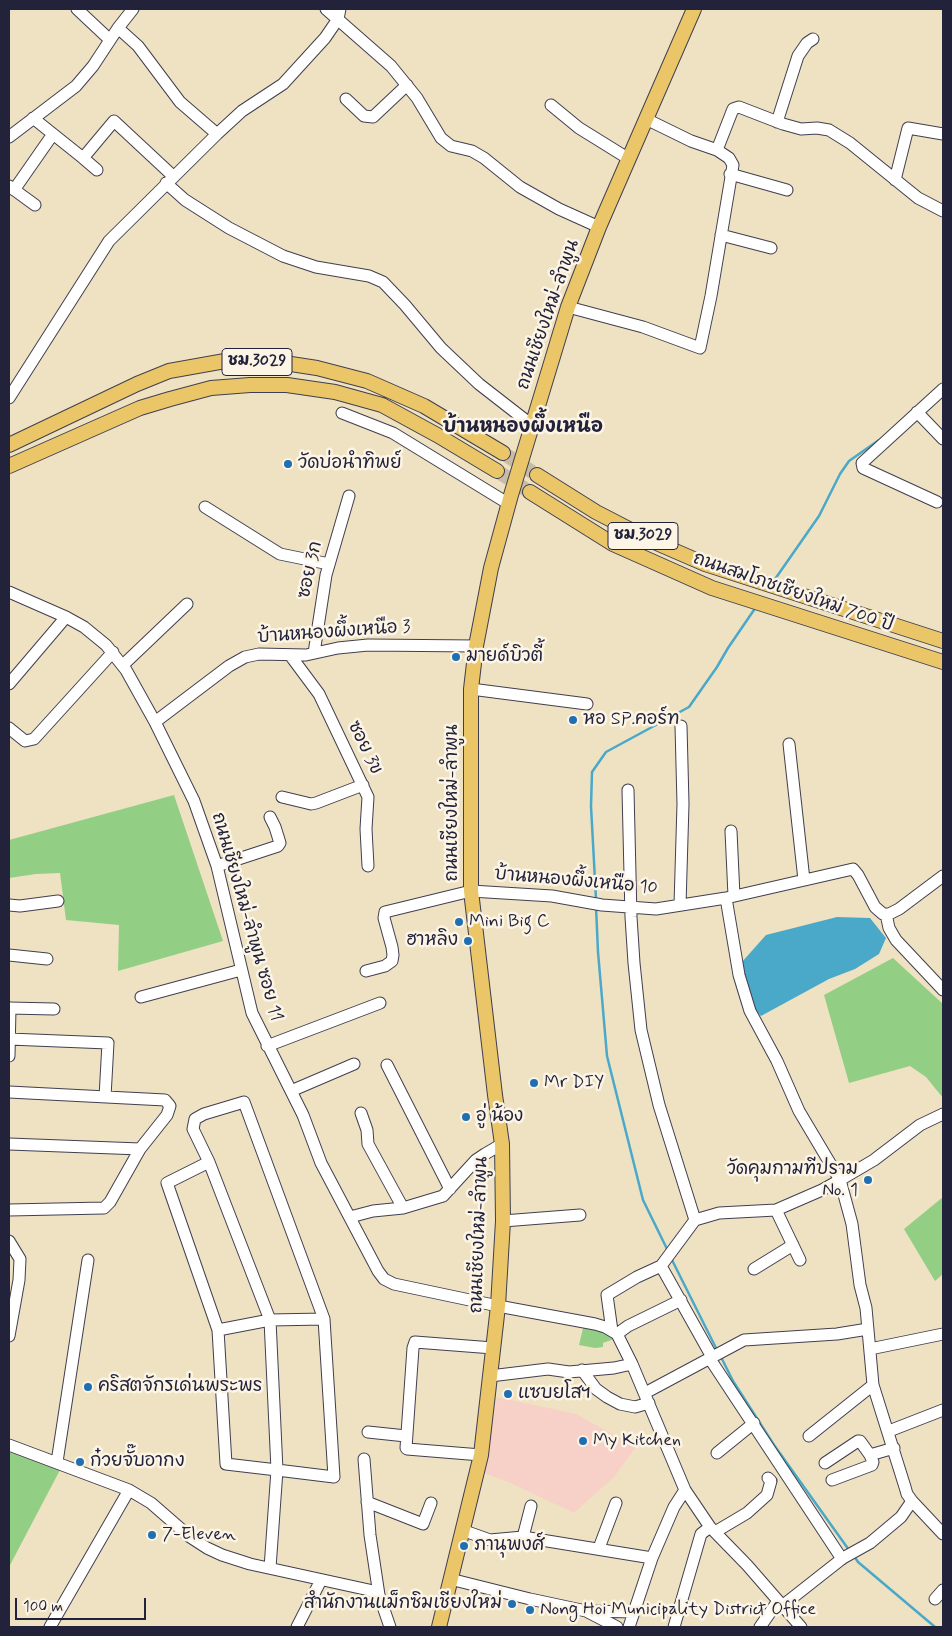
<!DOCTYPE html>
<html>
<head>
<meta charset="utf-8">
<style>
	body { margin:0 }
	#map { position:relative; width:952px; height:1636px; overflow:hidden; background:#efe2c2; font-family:Mynerve,sans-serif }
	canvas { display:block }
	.frame { position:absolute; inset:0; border:10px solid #22223b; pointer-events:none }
	.scale { position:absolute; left:15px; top:1598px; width:131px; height:22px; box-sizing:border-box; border:2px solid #22223b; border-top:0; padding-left:6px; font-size:15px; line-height:18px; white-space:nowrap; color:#22223b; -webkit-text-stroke:4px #fcf5e5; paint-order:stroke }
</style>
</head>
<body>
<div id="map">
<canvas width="952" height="1636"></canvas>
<div class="frame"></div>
<div class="scale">100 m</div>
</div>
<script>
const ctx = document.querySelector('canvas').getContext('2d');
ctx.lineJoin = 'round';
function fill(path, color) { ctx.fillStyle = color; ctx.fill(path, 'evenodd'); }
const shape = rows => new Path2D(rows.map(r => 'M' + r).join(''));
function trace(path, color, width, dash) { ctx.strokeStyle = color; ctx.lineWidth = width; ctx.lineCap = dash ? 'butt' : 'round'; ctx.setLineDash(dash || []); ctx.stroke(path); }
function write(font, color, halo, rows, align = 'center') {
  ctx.font = font + ' Mynerve,"Playpen Sans Thai",sans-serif'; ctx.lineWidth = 5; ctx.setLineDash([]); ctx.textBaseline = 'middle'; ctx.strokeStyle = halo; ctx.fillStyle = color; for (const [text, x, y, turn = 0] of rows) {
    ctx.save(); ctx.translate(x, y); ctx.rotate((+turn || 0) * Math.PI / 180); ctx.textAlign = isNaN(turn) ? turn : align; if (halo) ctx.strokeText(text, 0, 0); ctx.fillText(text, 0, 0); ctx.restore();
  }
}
const built = shape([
	[497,1397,576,1414,636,1447,614,1477,574,1513,508,1482,484,1473]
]);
const green = shape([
	[174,795,223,941,118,971,119,925,66,920,60,873,36,874,9,878,9,840],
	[893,958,943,1004,943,1098,926,1077,910,1066,849,1083,824,995],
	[943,1197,943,1274,935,1281,904,1229],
	[584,1324,606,1326,614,1339,603,1343,603,1347,595,1348,579,1345],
	[9,1450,60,1470,9,1567]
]);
const water = shape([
	[837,917,870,918,886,938,879,954,855,969,829,979,761,1016,752,1007,742,962,766,935]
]);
const stream = shape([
	[773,582,819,516,840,474,849,461,879,440],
	[596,899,591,806,592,772,606,752,689,707,717,667,728,648,756,607],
	[596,907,598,952,607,1056,643,1200,668,1251],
	[671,1258,717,1350],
	[721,1357,733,1381,774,1445,849,1550],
	[854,1556,858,1562,935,1627]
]);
const majorTunnel = shape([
	[503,453,537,475],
	[497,471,530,492]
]);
const minor = shape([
	[77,9,110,40],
	[326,9,391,66,417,98,441,138,451,146,472,151,484,158,520,187,559,209,599,227],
	[118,28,138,46,180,102,217,134],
	[346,99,364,116,373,117,407,85],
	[551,105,579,128,629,159],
	[33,118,83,158,114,121,173,176],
	[777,122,798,56,807,43,813,39],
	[9,137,76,86,93,66,118,28,133,9],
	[717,150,733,109,739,107,783,124,801,129,817,128,829,130,850,143,918,198,943,211],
	[83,158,97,170],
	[730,174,787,190],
	[895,180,908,128,943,134],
	[166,183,185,200,229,228,283,256,316,267,369,276,383,282,405,305,441,348,479,384,533,426],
	[9,186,35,205],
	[14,190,53,134],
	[721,235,771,248],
	[568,307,643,327,700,348,711,296,733,165,729,158,717,150,691,141,646,119],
	[9,398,109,241,217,134,242,111,283,84,325,38,338,19,340,9],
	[917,412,943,439],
	[342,413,393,433,509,504],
	[937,502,863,468,862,463,943,389],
	[205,507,280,554,329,564],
	[9,592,66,617,84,627,106,645,126,670,155,722,194,801,217,866,252,1013,303,1115,321,1163,378,1271,384,1279,394,1284,498,1306,595,1324,605,1327,617,1334,632,1364,685,1490,710,1527,747,1565,801,1627],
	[314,653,326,575,349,496],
	[290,655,319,694,368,797,366,829,368,866],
	[123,665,187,604],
	[9,684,66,617],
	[471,689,587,704],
	[155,722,229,666,245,657,259,654,306,655,338,648,368,645,476,646],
	[9,728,25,741,34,739,113,652],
	[789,744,804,880],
	[628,790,631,917,634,963,641,1030,659,1105,695,1220],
	[282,797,311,804,316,803,363,785],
	[731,831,734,896],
	[217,866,278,846,280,843,275,827,270,817],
	[726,898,739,975,750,1011,777,1061,799,1111,840,1180,852,1224,860,1285,866,1308,873,1385,905,1487,907,1494,912,1501,943,1534],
	[9,905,20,906,58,901],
	[680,905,683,804,681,726],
	[886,914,889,928,896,940,943,990],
	[9,955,47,959],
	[366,971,385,966,392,961,393,955,392,947,384,918,385,912,471,891,552,896,602,905,656,909,726,898,853,869,858,875,875,907,883,914,889,914,899,909,943,876],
	[141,997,241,970],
	[9,1008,54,1009],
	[9,1039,108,1043,105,1097],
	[267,1046,380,1003],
	[9,1056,10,1008],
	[387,1065,450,1189],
	[291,1091,354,1064],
	[9,1092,165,1100,170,1106,167,1115,140,1149,110,1202,104,1208,9,1210],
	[361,1113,367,1130,368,1144,403,1208],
	[9,1144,140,1149],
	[209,1162,167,1183,218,1330,226,1464,277,1470,334,1477,324,1319,244,1102,204,1114,195,1119,193,1129,209,1162,270,1320,277,1470,270,1568],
	[776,1210,800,1260],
	[350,1217,373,1211,403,1208,443,1196,476,1160,485,1154,502,1144],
	[503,1221,580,1215],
	[9,1241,20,1259,19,1280,9,1336],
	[661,1266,712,1357],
	[754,1269,793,1245],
	[218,1330,270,1320,324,1319],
	[612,1331,607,1295,637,1277,661,1266,695,1220,719,1213,776,1210,822,1190,840,1180,874,1160,920,1125,943,1114],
	[617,1334,628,1326,681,1300],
	[870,1349,943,1334],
	[710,1359,842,1559],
	[582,1370,596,1389,607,1397,620,1404,635,1407,649,1403],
	[490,1376,548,1369,569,1372,614,1368,632,1364],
	[645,1393,744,1340,837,1334,868,1329],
	[889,1431,943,1410],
	[368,1432,406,1436],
	[809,1436,873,1385],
	[9,1445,129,1490,151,1503,190,1537,207,1548,222,1555,250,1564,369,1590,379,1595,390,1627],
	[717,1453,754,1423],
	[481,1455,407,1449,406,1448,413,1348,415,1342,493,1348],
	[364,1459,370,1535,379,1595],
	[57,1462,88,1260],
	[825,1463,858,1441,860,1441,870,1455,894,1448],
	[832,1480,872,1465,873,1462,870,1455],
	[367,1502,423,1524,431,1503],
	[462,1530,490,1540,523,1537,652,1558],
	[715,1532,747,1513,767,1495,771,1481,768,1478],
	[523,1537,531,1506],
	[599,1548,616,1503],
	[450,1579,530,1599,586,1611,634,1612],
	[935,1599,943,1590],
	[782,1606,843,1558,870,1543,901,1517,912,1501],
	[588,1612,617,1627],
	[50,1627,129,1490],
	[297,1627,321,1580],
	[629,1627,652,1558,674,1507,685,1490],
	[674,1627,701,1534,710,1527],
	[760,1627,778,1601]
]);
const major = shape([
	[9,445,137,384,169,371,225,361,278,362,317,368,367,381,424,406,503,453],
	[9,466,140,408,170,399,211,388,250,385,287,385,335,392,382,405,437,435,497,471],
	[537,475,596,512,652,541,705,564,943,641],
	[530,492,613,544,712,588,943,662],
	[439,1627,481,1455,498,1306,503,1221,502,1144,495,1095,471,891,471,689,476,646,491,568,511,495,568,307,599,227,694,9]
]);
const markers = [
	[288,464,5,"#1f6fb2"],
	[456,657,5,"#1f6fb2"],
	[573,720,5,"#1f6fb2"],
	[459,922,5,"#1f6fb2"],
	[468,941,5,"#1f6fb2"],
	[534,1083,5,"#1f6fb2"],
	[466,1117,5,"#1f6fb2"],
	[868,1180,5,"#1f6fb2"],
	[88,1387,5,"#1f6fb2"],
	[508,1394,5,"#1f6fb2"],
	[583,1441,5,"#1f6fb2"],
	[80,1462,5,"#1f6fb2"],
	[152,1535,5,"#1f6fb2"],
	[464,1546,5,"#1f6fb2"],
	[512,1604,5,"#1f6fb2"],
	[530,1610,5,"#1f6fb2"]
];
const shields = [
	[257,362,70],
	[643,536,70]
];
const shieldNames = [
	["ชม.3029",257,362],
	["ชม.3029",643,536]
];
const streetNames = [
	["ถนนเชียงใหม่-ลำพูน",549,315,-71],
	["ซอย 3ก",311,570,-77],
	["ถนนสมโภชเชียงใหม่ 700 ปี",793,593,19],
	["บ้านหนองผึ้งเหนือ 3",334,633,-4],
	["ซอย 3ข",364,748,64],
	["ถนนเชียงใหม่-ลำพูน",453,803,-90],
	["บ้านหนองผึ้งเหนือ 10",576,882,5],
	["ถนนเชียงใหม่-ลำพูน ซอย 11",246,917,74],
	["ถนนเชียงใหม่-ลำพูน",480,1235,-88]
];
const poiNames = [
	["วัดบ่อนำทิพย์",298,464],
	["มายด์บิวตี้",466,657],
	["หอ SP.คอร์ท",583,720],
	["Mini Big C",469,922],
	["ฮาหลิง",458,941,"right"],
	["Mr DIY",544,1083],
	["อู่ น้อง",476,1117],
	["วัดคุมกามทีปราม",858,1170,"right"],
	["No. 1",858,1191,"right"],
	["คริสตจักรเด่นพระพร",98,1387],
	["แซบยโสฯ",518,1394],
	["My Kitchen",593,1441],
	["ก๋วยจั๊บอากง",90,1462],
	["7-Eleven",162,1535],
	["ภานุพงศ์",474,1546],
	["สำนักงานแม็กซิมเชียงใหม่",502,1604,"right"],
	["Nong Hoi Municipality District Office",540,1610]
];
const neighbourhoodNames = [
	["บ้านหนองผึ้งเหนือ",523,428]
];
fill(built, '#f7d1c7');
fill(green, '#92cf84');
fill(water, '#4aa8c9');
trace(stream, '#4aa8c9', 2.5);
trace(majorTunnel, '#c6bca7', 14, [14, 7]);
trace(minor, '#413f4f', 13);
trace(major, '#413f4f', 16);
trace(minor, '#fff', 11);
trace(major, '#eac669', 14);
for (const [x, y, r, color] of markers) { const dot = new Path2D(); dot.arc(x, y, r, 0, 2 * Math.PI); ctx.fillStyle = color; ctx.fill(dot); trace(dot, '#fcf5e5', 2); }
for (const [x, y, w] of shields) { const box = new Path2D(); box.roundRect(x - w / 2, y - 13.5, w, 27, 4); ctx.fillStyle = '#fcf5e5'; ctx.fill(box); trace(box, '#22223b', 1); }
write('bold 16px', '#22223b', null, shieldNames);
write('18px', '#22223b', '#fcf5e5', streetNames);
write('18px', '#22223b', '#fcf5e5', poiNames, 'left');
write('bold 19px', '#22223b', '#fcf5e5', neighbourhoodNames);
</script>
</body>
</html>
